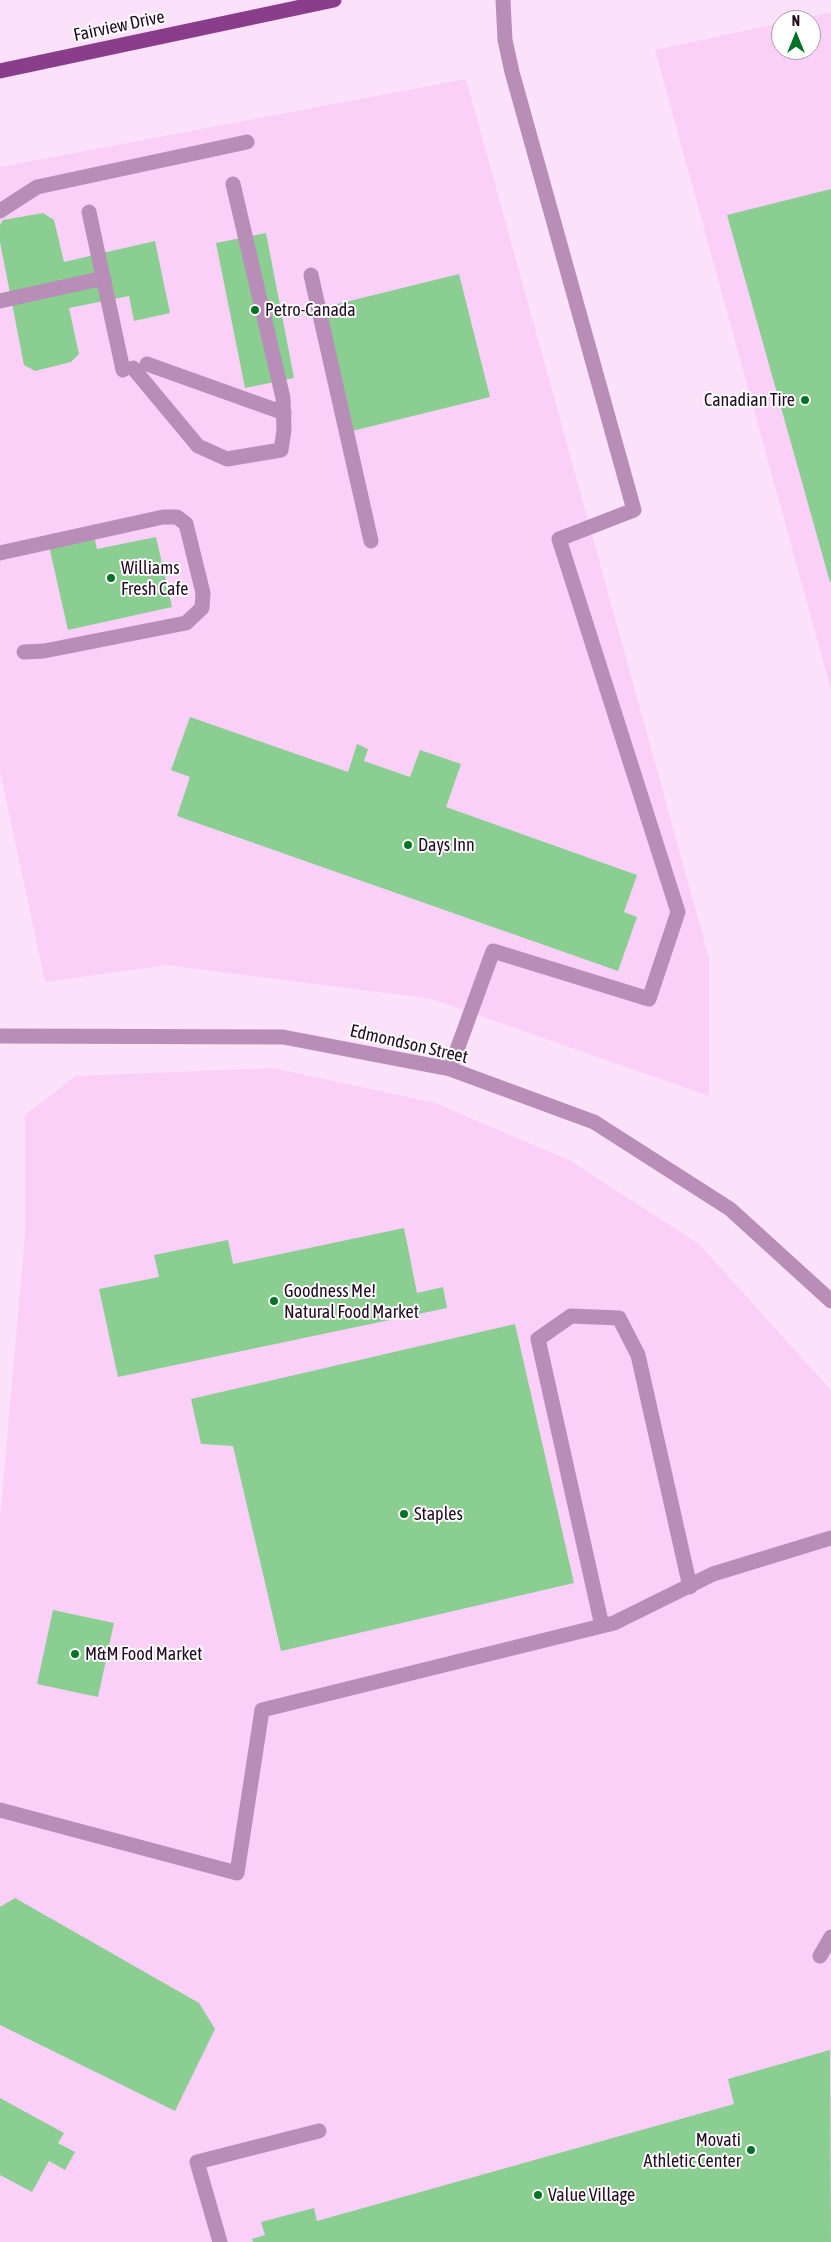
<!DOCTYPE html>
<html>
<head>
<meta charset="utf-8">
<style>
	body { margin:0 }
	#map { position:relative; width:831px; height:2242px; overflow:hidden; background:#fbe1fa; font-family:"Asap Condensed",sans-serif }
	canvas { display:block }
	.north { position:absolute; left:771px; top:10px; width:50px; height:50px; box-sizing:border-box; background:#fff; border:1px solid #a79da7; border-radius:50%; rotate:0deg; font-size:14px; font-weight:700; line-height:20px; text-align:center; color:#220b22 }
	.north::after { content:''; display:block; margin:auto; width:18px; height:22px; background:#027326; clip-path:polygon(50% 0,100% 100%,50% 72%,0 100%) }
</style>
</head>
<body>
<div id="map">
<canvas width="831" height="2242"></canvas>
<div class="north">N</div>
</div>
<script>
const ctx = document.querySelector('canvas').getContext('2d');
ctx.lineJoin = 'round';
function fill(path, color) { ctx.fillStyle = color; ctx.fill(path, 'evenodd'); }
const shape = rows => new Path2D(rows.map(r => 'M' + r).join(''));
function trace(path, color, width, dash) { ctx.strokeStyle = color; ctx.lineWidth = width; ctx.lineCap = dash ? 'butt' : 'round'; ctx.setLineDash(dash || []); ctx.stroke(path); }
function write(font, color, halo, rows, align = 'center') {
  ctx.font = font + ' "Asap Condensed",sans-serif'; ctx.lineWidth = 4; ctx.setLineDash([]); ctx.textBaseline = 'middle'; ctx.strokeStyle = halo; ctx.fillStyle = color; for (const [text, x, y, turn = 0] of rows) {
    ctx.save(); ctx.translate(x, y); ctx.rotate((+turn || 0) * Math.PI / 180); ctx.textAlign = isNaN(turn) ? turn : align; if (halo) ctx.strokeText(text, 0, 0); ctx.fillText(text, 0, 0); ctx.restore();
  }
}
const built = shape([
	[831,12,831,690,655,50,781,23,781,50,811,50,811,20,795,20],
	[466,79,709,958,709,1096,432,999,167,965,45,982,0,771,0,167],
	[273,1068,435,1103,569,1160,699,1244,829,1388,831,1393,831,2242,0,2242,0,1519,25,1235,25,1115,76,1076]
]);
const building = shape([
	[831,189,831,582,830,582,727,215],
	[43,213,54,220,64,262,155,241,170,313,134,321,129,296,69,308,79,354,71,362,35,371,24,365,0,242,0,225,3,220],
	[266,233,294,378,245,388,216,243],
	[459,274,490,397,352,431,321,308],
	[92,527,97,549,156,537,172,607,68,630,47,537],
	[190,717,348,772,357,744,368,749,364,761,410,777,420,750,461,764,446,807,637,875,624,912,637,917,618,971,177,816,190,777,171,770],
	[404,1228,417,1293,443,1287,447,1308,118,1377,99,1289,159,1277,154,1255,228,1240,233,1264],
	[515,1324,574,1583,281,1651,233,1446,201,1444,191,1399],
	[53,1610,114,1623,98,1697,37,1684],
	[15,1898,199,2003,215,2029,175,2111,0,2025,0,1907],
	[830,2050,831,2242,253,2242,252,2239,265,2235,261,2222,314,2208,317,2221,734,2104,728,2079],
	[0,2098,64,2133,58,2143,75,2152,65,2170,49,2161,32,2192,0,2175]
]);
const minor = shape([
	[0,211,37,187,247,142],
	[89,212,123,370],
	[311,275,371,541],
	[0,301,104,278],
	[147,364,284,413],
	[133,368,198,446,227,459,281,450,284,430,283,398,233,184],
	[0,553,163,517,177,517,186,524,203,593,202,608,186,623,44,651,24,652],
	[0,1036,283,1037,450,1069,594,1122,730,1209,831,1301],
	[450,1069,493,951,649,999,678,912,559,539,634,510,512,72,505,40,503,0],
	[602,1626,538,1339,571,1316,619,1318,638,1355,690,1587],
	[0,1810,237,1873,262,1710,614,1623,713,1574,831,1538],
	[820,1956,831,1937],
	[220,2242,197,2162,319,2131]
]);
const major = shape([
	[0,71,334,0]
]);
const markers = [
	[255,310,5,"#027326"],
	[805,400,5,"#027326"],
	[111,578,5,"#027326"],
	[408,845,5,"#027326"],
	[274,1301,5,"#027326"],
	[404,1514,5,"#027326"],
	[75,1654,5,"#027326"],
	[751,2150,5,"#027326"],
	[538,2195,5,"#027326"]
];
const streetNames = [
	["Fairview Drive",119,26,-12],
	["Edmondson Street",409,1044,13]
];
const poiNames = [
	["Petro-Canada",265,310],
	["Canadian Tire",795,400,"right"],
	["Williams",121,568],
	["Fresh Cafe",121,589],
	["Days Inn",418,845],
	["Goodness Me!",284,1291],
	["Natural Food Market",284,1312],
	["Staples",414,1514],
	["M&M Food Market",85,1654],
	["Movati",741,2140,"right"],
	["Athletic Center",741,2161,"right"],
	["Value Village",548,2195]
];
fill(built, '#fad0f9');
fill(building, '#8ace91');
trace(minor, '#b88eb8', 15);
trace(major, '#893d8b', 15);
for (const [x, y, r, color] of markers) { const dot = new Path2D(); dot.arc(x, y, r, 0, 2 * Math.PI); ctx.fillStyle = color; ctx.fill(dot); trace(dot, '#fff', 2); }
write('18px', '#220b22', '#fff', streetNames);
write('18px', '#220b22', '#fff', poiNames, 'left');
</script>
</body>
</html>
